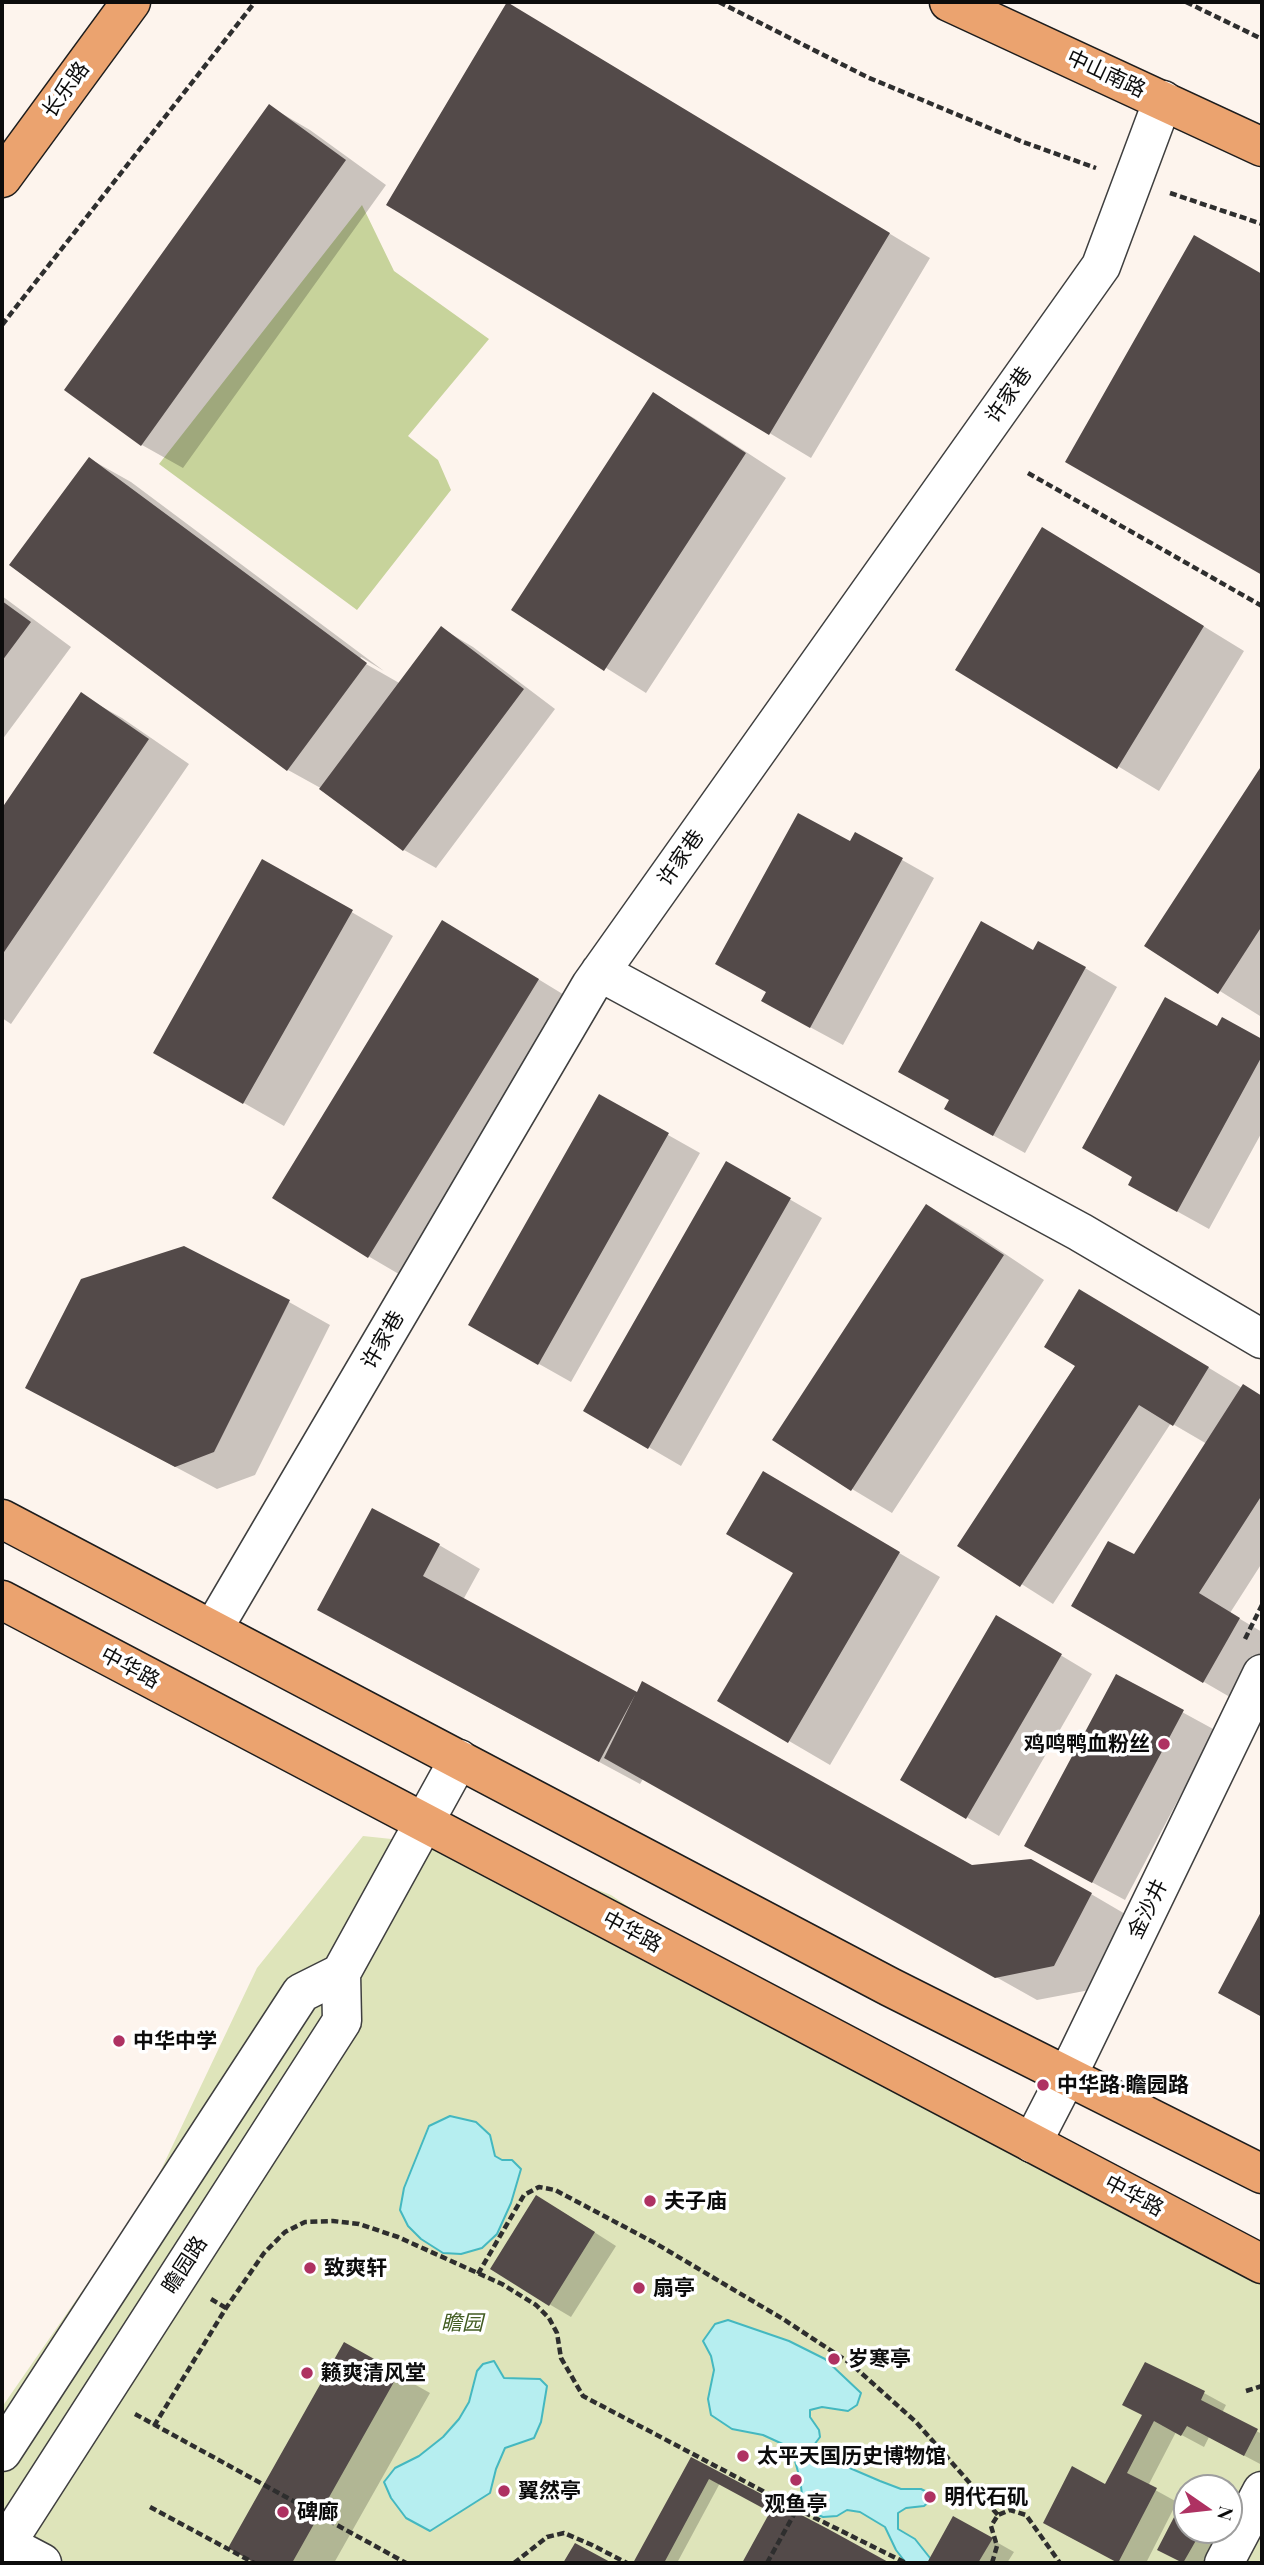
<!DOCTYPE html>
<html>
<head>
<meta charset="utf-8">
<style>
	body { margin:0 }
	#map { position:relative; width:1264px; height:2565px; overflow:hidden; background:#fdf4ed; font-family:"Playfair Display",serif }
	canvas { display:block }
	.frame { position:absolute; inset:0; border:4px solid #0c0c0c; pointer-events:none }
	.north { position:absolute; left:1173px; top:2474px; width:70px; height:70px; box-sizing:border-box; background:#fff; border:2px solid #9e9e9e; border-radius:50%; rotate:104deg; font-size:19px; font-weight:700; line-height:28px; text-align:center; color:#0c0c0c }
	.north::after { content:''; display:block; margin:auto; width:24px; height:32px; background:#ae3262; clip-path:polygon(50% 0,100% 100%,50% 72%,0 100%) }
</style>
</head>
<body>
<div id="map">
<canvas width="1264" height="2565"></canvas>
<div class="frame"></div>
<div class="north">N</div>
</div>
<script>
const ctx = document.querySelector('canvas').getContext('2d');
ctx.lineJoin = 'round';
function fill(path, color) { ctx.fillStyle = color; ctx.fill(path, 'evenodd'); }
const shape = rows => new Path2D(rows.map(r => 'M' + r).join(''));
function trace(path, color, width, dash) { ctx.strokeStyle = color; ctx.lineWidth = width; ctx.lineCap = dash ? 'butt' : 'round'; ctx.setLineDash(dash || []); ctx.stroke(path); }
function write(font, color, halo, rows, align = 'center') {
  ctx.font = font + ' "Playfair Display","Noto Sans SC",serif'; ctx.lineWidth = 7; ctx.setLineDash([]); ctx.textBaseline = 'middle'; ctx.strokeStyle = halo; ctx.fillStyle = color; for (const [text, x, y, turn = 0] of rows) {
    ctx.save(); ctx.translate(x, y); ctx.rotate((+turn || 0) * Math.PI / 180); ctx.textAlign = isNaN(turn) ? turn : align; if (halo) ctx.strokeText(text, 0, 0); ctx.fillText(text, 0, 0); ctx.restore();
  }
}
const green = shape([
	[363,1836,496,1850,611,1895,744,1985,1170,2209,1262,2285,1262,2563,2,2563,2,2407,150,2193,257,1968],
	[1187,2488,1229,2488,1229,2530,1187,2530]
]);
const forest = shape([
	[362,205,394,271,489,339,408,436,438,460,451,490,357,610,159,464]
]);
const water = shape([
	[450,2116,476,2122,490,2135,495,2156,502,2160,512,2160,521,2169,511,2203,497,2234,482,2248,461,2254,443,2253,421,2239,408,2226,400,2210,404,2188,429,2126,450,2116],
	[728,2320,789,2341,825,2359,861,2393,857,2405,848,2411,822,2407,810,2410,810,2417,819,2430,820,2437,814,2445,824,2457,880,2481,901,2489,921,2489,929,2493,930,2501,924,2506,906,2508,898,2513,898,2529,915,2539,934,2563,906,2563,896,2550,885,2527,860,2512,847,2510,837,2516,823,2517,809,2511,803,2502,800,2479,793,2454,787,2446,763,2435,732,2429,711,2415,708,2399,714,2370,711,2356,703,2341,715,2324,728,2320],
	[494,2361,504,2378,540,2379,547,2386,541,2422,534,2438,505,2448,496,2469,490,2493,430,2531,406,2518,391,2498,384,2482,395,2468,419,2456,443,2437,459,2419,469,2402,477,2371,483,2364,494,2361]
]);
const shadow = shape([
	[549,28,930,258,811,458,389,204],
	[269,106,310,130,386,185,183,468,142,445,67,390],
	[1194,238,1262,276,1262,573,1067,461],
	[654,395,694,418,786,478,646,693,514,610],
	[90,459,131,482,384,671,361,657,359,660,401,684,441,628,473,647,555,709,436,868,404,850,326,791,288,770,12,564],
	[1084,553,1244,651,1159,791,957,669],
	[2,596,71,647,2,740],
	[81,695,122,718,189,764,11,1024,2,1018,2,811],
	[1262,768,1262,1012,1260,1016,1146,945],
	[856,834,934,878,843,1045,795,1019,851,844],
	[263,861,393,936,284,1126,155,1052],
	[484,946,579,1004,409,1280,368,1256],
	[1034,952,1085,968,1117,987,1025,1153,978,1127],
	[1223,1019,1262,1041,1262,1132,1209,1229,1162,1203,1218,1028],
	[599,1096,700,1153,571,1382,470,1325],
	[727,1163,822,1218,681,1466,585,1410],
	[927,1206,968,1229,1044,1280,892,1513,852,1489],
	[184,1248,289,1302,330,1325,255,1475,217,1489,27,1388],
	[1112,1309,1242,1388,1244,1386,1262,1397,1262,1563,1230,1613,1262,1632,1262,1653,1235,1700,1073,1606,1134,1557,1207,1444,1171,1423,1053,1604,960,1545],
	[804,1497,940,1577,830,1765,789,1741,795,1572],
	[439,1545,480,1569,463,1600,637,1695,971,1867,1091,1894,1132,1918,1095,1989,1037,2000,643,1779,640,1784,360,1633],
	[997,1617,1092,1674,999,1836,903,1780],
	[1116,1676,1215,1730,1125,1900,1058,1864],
	[1262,1913,1262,2017,1220,1992],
	[558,2209,616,2246,571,2317,549,2304],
	[345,2345,430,2393,334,2563,258,2563,231,2548],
	[1204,2393,1226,2405,1222,2413,1262,2434,1262,2465,1209,2437,1204,2447,1176,2432,1148,2486,1177,2502,1146,2563,1120,2563,1066,2535,1106,2486,1144,2415],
	[692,2459,830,2532,887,2563,744,2563,772,2511,720,2483,677,2563,635,2563],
	[1187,2496,1187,2530,1229,2530,1229,2510,1237,2515,1213,2563,1185,2563,1160,2549],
	[954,2518,1014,2552,1007,2563,929,2563]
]);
const building = shape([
	[507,2,890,233,769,435,386,205],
	[269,104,346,160,141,446,64,390],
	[1194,235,1262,274,1262,575,1065,462],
	[653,392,746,453,604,671,511,610],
	[89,457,367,663,287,771,9,565],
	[1042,527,1204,626,1117,769,955,670],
	[2,601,31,622,2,661],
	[441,626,524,689,403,851,319,789],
	[81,692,149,739,2,955,2,808],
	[1262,765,1262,926,1218,994,1144,946],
	[798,813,850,841,855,832,903,858,810,1028,761,1001,766,992,715,964],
	[262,859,353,910,243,1104,153,1053],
	[442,920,539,979,368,1258,272,1198],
	[981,921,1033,950,1038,941,1086,967,993,1136,944,1109,949,1100,898,1072],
	[1165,997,1217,1026,1222,1017,1262,1039,1262,1056,1177,1212,1128,1185,1132,1177,1082,1148],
	[599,1094,669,1133,538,1365,468,1325],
	[726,1161,791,1198,648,1449,583,1411],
	[926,1204,1004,1255,851,1491,772,1440],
	[184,1246,290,1300,214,1452,175,1467,25,1388,81,1279],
	[1079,1289,1209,1367,1173,1426,1139,1405,1020,1587,957,1546,1075,1366,1044,1347],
	[1243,1384,1262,1396,1262,1495,1199,1593,1240,1618,1203,1683,1071,1606,1108,1541,1134,1554],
	[763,1471,900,1552,788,1743,717,1701,793,1573,726,1534],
	[372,1508,440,1544,423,1576,637,1692,642,1681,972,1865,1031,1859,1092,1893,1054,1966,995,1978,604,1758,635,1695,599,1762,317,1610],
	[996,1615,1062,1654,966,1819,900,1780],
	[1116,1674,1184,1710,1092,1883,1024,1846],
	[1262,1910,1262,2017,1218,1993],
	[536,2195,595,2232,549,2306,490,2269],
	[344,2342,399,2373,292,2563,255,2563,228,2548],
	[1145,2362,1205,2391,1201,2400,1258,2429,1244,2456,1187,2426,1181,2436,1154,2421,1127,2473,1157,2488,1118,2563,1043,2523,1072,2466,1105,2484,1142,2415,1122,2405],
	[691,2457,830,2530,890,2563,742,2563,770,2512,709,2479,664,2563,633,2563],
	[1187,2492,1187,2530,1202,2530,1183,2563,1157,2550],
	[953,2516,993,2538,978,2563,927,2563],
	[575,2543,612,2563,563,2563]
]);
const path = shape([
	[719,2,867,77,1023,142,1096,168],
	[1186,2,1262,39],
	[1170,193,1262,224],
	[2,325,255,2],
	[1028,473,1262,606],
	[1245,1639,1262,1605],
	[478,2274,524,2195,539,2187,555,2190,655,2243,783,2319,850,2363,916,2422,998,2515],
	[211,2299,226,2308],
	[1246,2391,1262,2386],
	[135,2414,406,2563],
	[154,2426,226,2308,264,2253,285,2232,305,2222,333,2221,359,2224,398,2237,502,2284,536,2305,549,2318,557,2333,561,2358,583,2396,797,2509,906,2563],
	[150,2507,254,2563],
	[514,2563,547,2537,564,2533,592,2545,627,2563],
	[767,2563,797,2509],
	[992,2563,997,2546,991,2526,998,2515,1010,2510,1026,2515,1060,2563]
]);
const minor = shape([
	[600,972,1080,1232,1262,1339],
	[213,1629,591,985,1101,266,1163,100],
	[1032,2143,1077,2056,1262,1674],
	[2,2452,301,1993,341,1973],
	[6,2544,42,2563],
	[2,2550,342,2021,341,1973,459,1759],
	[1224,2563,1262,2491]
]);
const major = shape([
	[949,2,1262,147],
	[2,178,131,2],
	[2,1519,890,1987,1262,2174],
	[2,1600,1262,2264]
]);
const markers = [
	[1164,1744,7,"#ae3262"],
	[119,2041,7,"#ae3262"],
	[1043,2085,7,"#ae3262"],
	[650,2201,7,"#ae3262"],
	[310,2268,7,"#ae3262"],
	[639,2288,7,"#ae3262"],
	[834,2359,7,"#ae3262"],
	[307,2373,7,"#ae3262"],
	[743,2456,7,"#ae3262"],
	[796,2480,7,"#ae3262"],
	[504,2491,7,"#ae3262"],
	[930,2497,7,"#ae3262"],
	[283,2512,7,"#ae3262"]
];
const streetNames = [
	["中山南路",1106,74,25],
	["长乐路",66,90,-54],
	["许家巷",1009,395,-55],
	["许家巷",681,858,-55],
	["许家巷",383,1340,-60],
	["中华路",130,1668,28],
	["金沙井",1148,1909,-64],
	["中华路",632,1932,28],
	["中华路",1134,2196,28],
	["瞻园路",185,2265,-57]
];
const poiNames = [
	["鸡鸣鸭血粉丝",1150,1744,"right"],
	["中华中学",133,2041],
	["中华路·瞻园路",1057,2085],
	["夫子庙",664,2201],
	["致爽轩",324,2268],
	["扇亭",653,2288],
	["岁寒亭",848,2359],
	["籁爽清风堂",321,2373],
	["太平天国历史博物馆",757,2456],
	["翼然亭",518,2491],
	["明代石矶",944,2497],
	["观鱼亭",796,2504,"center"],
	["碑廊",297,2512]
];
const parkNames = [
	["瞻园",462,2323]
];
fill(green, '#dee4ba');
fill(forest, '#c7d39b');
fill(water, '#b6eef0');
trace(water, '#44b8c0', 2);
fill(shadow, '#0003');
fill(building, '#534a49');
trace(minor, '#3f3f3f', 41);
trace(major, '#1d1d1d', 41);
trace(path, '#2e2e2e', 4.5, [7, 3.5]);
trace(minor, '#fff', 38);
trace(major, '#eba36f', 38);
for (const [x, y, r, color] of markers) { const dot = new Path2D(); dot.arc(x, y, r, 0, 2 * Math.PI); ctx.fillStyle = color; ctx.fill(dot); trace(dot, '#fff', 2.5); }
write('21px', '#0c0c0c', '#fff', streetNames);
write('bold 21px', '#0c0c0c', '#fff', poiNames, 'left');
write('italic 21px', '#435d23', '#fff', parkNames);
</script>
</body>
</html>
